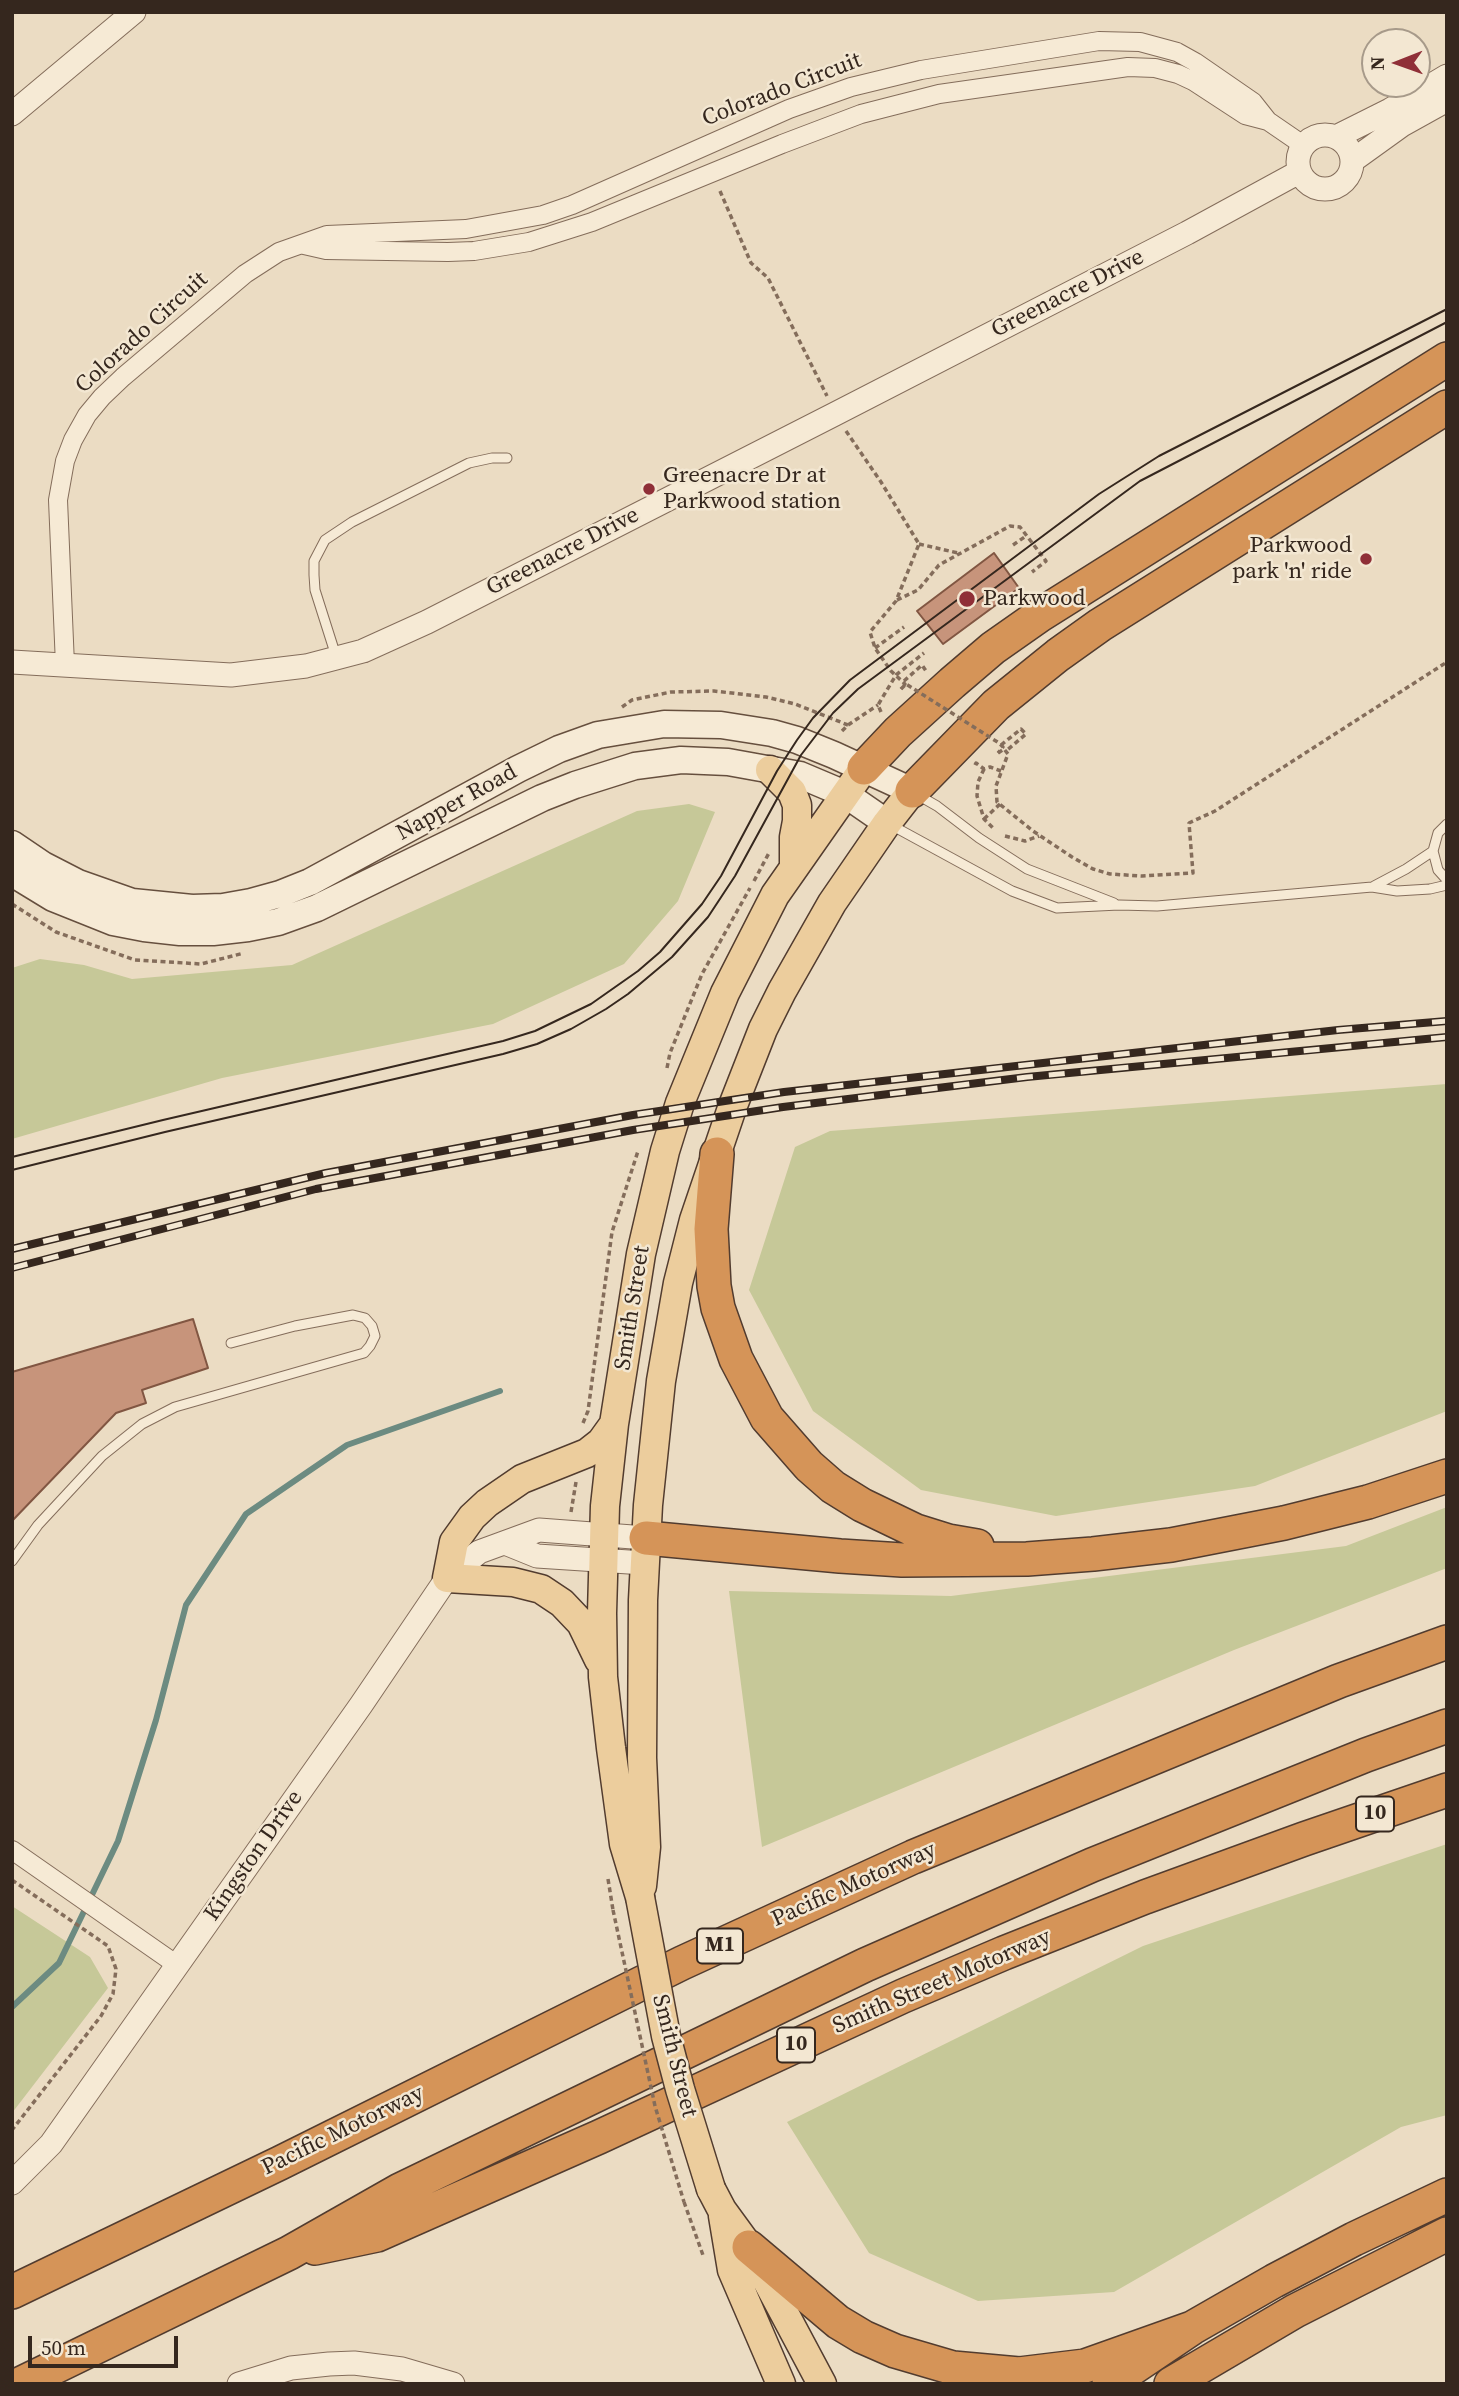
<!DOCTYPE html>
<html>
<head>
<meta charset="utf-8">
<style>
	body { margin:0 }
	#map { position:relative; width:1459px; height:2396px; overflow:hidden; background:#ebdcc3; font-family:"Source Serif 4",serif }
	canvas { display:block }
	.frame { position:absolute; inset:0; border:14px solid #35271e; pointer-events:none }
	.north { position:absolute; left:1361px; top:28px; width:70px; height:70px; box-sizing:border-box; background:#f3e7d2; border:2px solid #a79a8a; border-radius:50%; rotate:269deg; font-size:19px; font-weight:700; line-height:28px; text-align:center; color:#35271e }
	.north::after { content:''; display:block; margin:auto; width:24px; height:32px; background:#8f2f37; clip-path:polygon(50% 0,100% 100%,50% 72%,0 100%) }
	.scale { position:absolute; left:28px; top:2336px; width:150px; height:32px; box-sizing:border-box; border:4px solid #35271e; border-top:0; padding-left:9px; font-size:21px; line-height:24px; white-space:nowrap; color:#35271e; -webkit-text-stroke:5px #f3e7d2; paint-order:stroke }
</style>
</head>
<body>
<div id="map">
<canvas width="1459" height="2396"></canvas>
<div class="frame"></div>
<div class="north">N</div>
<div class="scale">50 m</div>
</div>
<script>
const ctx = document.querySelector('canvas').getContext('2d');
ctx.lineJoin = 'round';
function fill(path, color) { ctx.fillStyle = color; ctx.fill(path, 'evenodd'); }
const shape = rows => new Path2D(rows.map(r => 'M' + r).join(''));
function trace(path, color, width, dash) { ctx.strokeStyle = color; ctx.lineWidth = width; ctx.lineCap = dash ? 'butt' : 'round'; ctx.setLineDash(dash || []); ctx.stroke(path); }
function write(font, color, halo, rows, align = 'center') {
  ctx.font = font + ' "Source Serif 4",serif'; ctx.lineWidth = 5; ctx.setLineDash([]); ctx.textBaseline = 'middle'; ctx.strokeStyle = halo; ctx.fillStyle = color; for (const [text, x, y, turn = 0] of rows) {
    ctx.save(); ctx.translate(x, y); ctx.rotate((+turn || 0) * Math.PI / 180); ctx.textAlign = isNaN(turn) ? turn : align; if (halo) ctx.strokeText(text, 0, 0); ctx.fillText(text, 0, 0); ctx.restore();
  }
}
const green = shape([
	[689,804,715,812,678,901,624,964,493,1024,222,1078,12,1139,12,968,40,959,84,965,132,979,292,965,637,811],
	[1447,1084,1447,1411,1255,1486,1056,1516,921,1490,813,1411,749,1290,795,1147,830,1131],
	[1447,1507,1447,1568,1234,1650,762,1847,729,1591,951,1596,1346,1546],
	[1447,1844,1447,2115,1401,2127,1114,2292,978,2301,869,2253,787,2122,1143,1946],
	[12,1906,90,1957,108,1988,12,2113]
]);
const stream = shape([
	[12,2007,59,1963,118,1841,156,1720,186,1605,246,1514,347,1445,500,1391]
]);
const building = shape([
	[994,553,1019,588,943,644,917,611,994,553],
	[193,1319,208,1368,142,1390,146,1403,116,1413,12,1521,12,1372,193,1319]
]);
const path = shape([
	[720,191,751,263,768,278,827,396],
	[846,431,881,482,919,544,896,601,870,632,875,648,891,671,905,684,901,689],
	[919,544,958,553],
	[1013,545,1026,536],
	[897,600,918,590,939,565,1010,526,1020,527,1046,561,1032,572],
	[875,648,904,627],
	[904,681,922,665,926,671],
	[622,707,632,700,671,692,714,691,766,697,795,704,848,725],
	[881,712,878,705,896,675,924,653],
	[842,731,848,725,878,705],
	[1001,745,1021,729,1026,734,1006,751],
	[998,753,1004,749,1008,754,996,786,997,802,1033,831,1072,857,1093,869,1110,874,1142,876,1193,873,1189,823,1215,811,1447,662],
	[975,765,976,763,984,769,990,767,1001,771],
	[984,769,978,782,977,796,984,819,993,828],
	[984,819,1000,804],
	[1005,836,1025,841,1039,836],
	[754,881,770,851],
	[12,904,56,932,135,960,201,964,244,953],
	[667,1068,670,1053,702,974,750,888],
	[583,1423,588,1411,612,1232,638,1151],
	[571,1512,576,1482],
	[608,1879,613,1910],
	[12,1880,108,1946,116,1969,113,1994,101,2016,12,2130],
	[684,2202,704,2258]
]);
const service = shape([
	[336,656,315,590,314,575,314,561,325,540,352,522,469,463,492,458,507,458],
	[916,794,937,806,979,838,1027,869,1114,903],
	[1447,824,1438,833,1433,851,1438,870,1447,880],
	[891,825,1012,891,1057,908,1119,905,1157,906,1372,887,1397,891,1430,889,1447,885],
	[1374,886,1406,869,1433,851],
	[12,1561,38,1525,102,1456,142,1424,175,1407,364,1353,370,1346,375,1336,372,1326,365,1318,353,1315,295,1326,231,1343]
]);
const minor = shape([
	[304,245,326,250,448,252,474,251,529,242,592,222,782,144,861,114,939,94,1128,67,1155,68,1178,74,1193,81,1245,115,1268,121],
	[65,665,58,500,65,461,73,440,87,415,102,397,123,377,245,274,279,252,327,235,466,229,543,215,572,205,789,109,851,87,921,70,1099,41,1140,42,1177,52,1195,62,1253,102,1268,121,1303,145],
	[12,1850,177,1965]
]);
const tertiary = shape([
	[12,114,134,12],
	'1298 162a27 27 0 1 1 54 0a27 27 0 1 1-54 0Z',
	[1336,137,1390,110,1447,76],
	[1352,161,1402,125,1447,100],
	[12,662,231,675,306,666,363,651,427,622,835,414,1187,233,1299,172],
	[505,1543,537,1556,644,1563],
	[12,2183,51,2144,361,1705,447,1578,479,1552,539,1530,646,1538],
	[239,2384,291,2368,329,2364,354,2363,402,2369,453,2384]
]);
const secondary = shape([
	[12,844,43,865,78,883,132,902,192,908,223,907,251,902,280,894,310,882,518,769,559,749,598,735,664,724,721,725,772,733,797,740,834,755,912,791],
	[12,873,53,898,113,922,144,928,180,932,213,932,248,928,278,922,317,908,542,798,575,785,635,766,681,760,728,762,800,775,845,794,887,823]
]);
const primary = shape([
	[770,770,792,792,797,805,797,821,794,837,794,866],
	[599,1660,581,1623,562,1603,541,1589,513,1582,447,1578,454,1542,472,1517,487,1503,522,1479,587,1453,601,1442,614,1424],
	[642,1886,646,1847,642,1758,643,1600,648,1505,661,1381,678,1283,694,1220,732,1108,763,1029,782,991,832,903,887,823,912,791],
	[640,1897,624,1844,611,1748,603,1677,602,1613,605,1506,614,1424,641,1254,665,1151,680,1103,725,993,775,895,864,768],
	[711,2189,722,2210,749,2247,822,2384],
	[723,2216,732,2270,781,2384]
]);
const motorway = shape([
	[864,768,898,732,952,683,993,648,1040,615,1447,359],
	[912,791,996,705,1058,655,1100,625,1447,407],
	[717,1154,711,1229,714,1286,718,1308,736,1359,767,1418,809,1466,833,1487,862,1505,916,1531,948,1541,977,1546],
	[646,1538,840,1556,902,1560,1027,1559,1093,1554,1171,1545,1284,1523,1368,1502,1447,1476],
	[749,2247,838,2322,863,2337,895,2351,953,2368,1019,2374,1085,2366,1192,2328],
	[315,2248,377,2235,599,2137,903,1996,1004,1953,1145,1897,1304,1839,1447,1790],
	[12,2292,280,2163,682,1963,913,1857,1339,1681,1447,1642],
	[20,2384,289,2253,400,2190,865,1965,1092,1865,1366,1755,1447,1726],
	[1109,2384,1192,2328,1274,2281,1354,2239,1447,2195],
	[1171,2384,1295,2311,1447,2234]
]);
const tram = shape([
	[12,1157,163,1120,503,1041,535,1031,591,1004,638,971,660,952,702,904,721,876,777,771,797,740,813,718,850,680,1099,494,1159,456,1447,309],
	[12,1170,165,1132,503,1054,537,1044,571,1029,606,1009,628,994,672,957,708,917,735,876,801,755,833,713,858,689,1140,481,1447,322]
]);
const rail = shape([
	[12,1249,326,1173,633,1115,784,1092,1338,1030,1447,1021],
	[12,1268,316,1189,633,1130,783,1107,1027,1077,1447,1037]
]);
const pathBridge = shape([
	[901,689,906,684,999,743,1003,747,998,753],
	[613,1910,655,2106,684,2202]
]);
const primaryBridge = shape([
	[640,1897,666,2036,680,2089,711,2189]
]);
const markers = [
	[649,489,7,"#8f2f37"],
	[1366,559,7,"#8f2f37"],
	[967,599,9,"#8f2f37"]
];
const shields = [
	[1375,1814,38],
	[720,1946,46],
	[796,2045,38]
];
const shieldNames = [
	["10",1375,1814],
	["M1",720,1946],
	["10",796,2045]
];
const streetNames = [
	["Colorado Circuit",782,90,-21],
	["Greenacre Drive",1068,294,-27],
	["Colorado Circuit",142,333,-42],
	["Greenacre Drive",563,552,-27],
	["Napper Road",457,803,-29],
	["Smith Street",633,1308,-81],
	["Kingston Drive",254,1856,-55],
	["Pacific Motorway",854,1885,-24],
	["Smith Street Motorway",942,1982,-23],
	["Smith Street",674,2056,76],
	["Pacific Motorway",343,2131,-26]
];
const poiNames = [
	["Greenacre Dr at",663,476],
	["Parkwood station",663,502],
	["Parkwood",1352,546,"right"],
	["park 'n' ride",1352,572,"right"],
	["Parkwood",983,599]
];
fill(green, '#c6c898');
trace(stream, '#6c8b81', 6);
fill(building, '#c7947b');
trace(building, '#815642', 2);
trace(service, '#846d5b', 11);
trace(minor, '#846d5b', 20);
trace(tertiary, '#846d5b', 25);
trace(secondary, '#664f3e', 29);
trace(primary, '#523c2f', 31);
trace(motorway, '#523c2f', 36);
trace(path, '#846d5b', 3.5, [5, 3.5]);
trace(service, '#f6ead5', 9);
trace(minor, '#f6ead5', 18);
trace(tertiary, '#f6ead5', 23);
trace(secondary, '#f6ead5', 26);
trace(primary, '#eccd9d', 28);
trace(motorway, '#d59458', 33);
trace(tram, '#35271e', 2);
trace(rail, '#35271e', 8);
trace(rail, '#f3e7d2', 5, [16]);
trace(primaryBridge, '#523c2f', 31, []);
trace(pathBridge, '#846d5b', 3.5, [5, 3.5]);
trace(primaryBridge, '#eccd9d', 28);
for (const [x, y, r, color] of markers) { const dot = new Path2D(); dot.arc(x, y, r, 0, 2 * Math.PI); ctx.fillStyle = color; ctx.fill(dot); trace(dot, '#f3e7d2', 2.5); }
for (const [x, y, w] of shields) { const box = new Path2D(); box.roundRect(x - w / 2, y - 17.5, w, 35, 5); ctx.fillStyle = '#f3e7d2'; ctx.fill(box); trace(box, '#35271e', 2); }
write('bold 21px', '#35271e', null, shieldNames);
write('23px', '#35271e', '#f3e7d2', streetNames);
write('23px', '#35271e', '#f3e7d2', poiNames, 'left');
</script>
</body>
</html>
